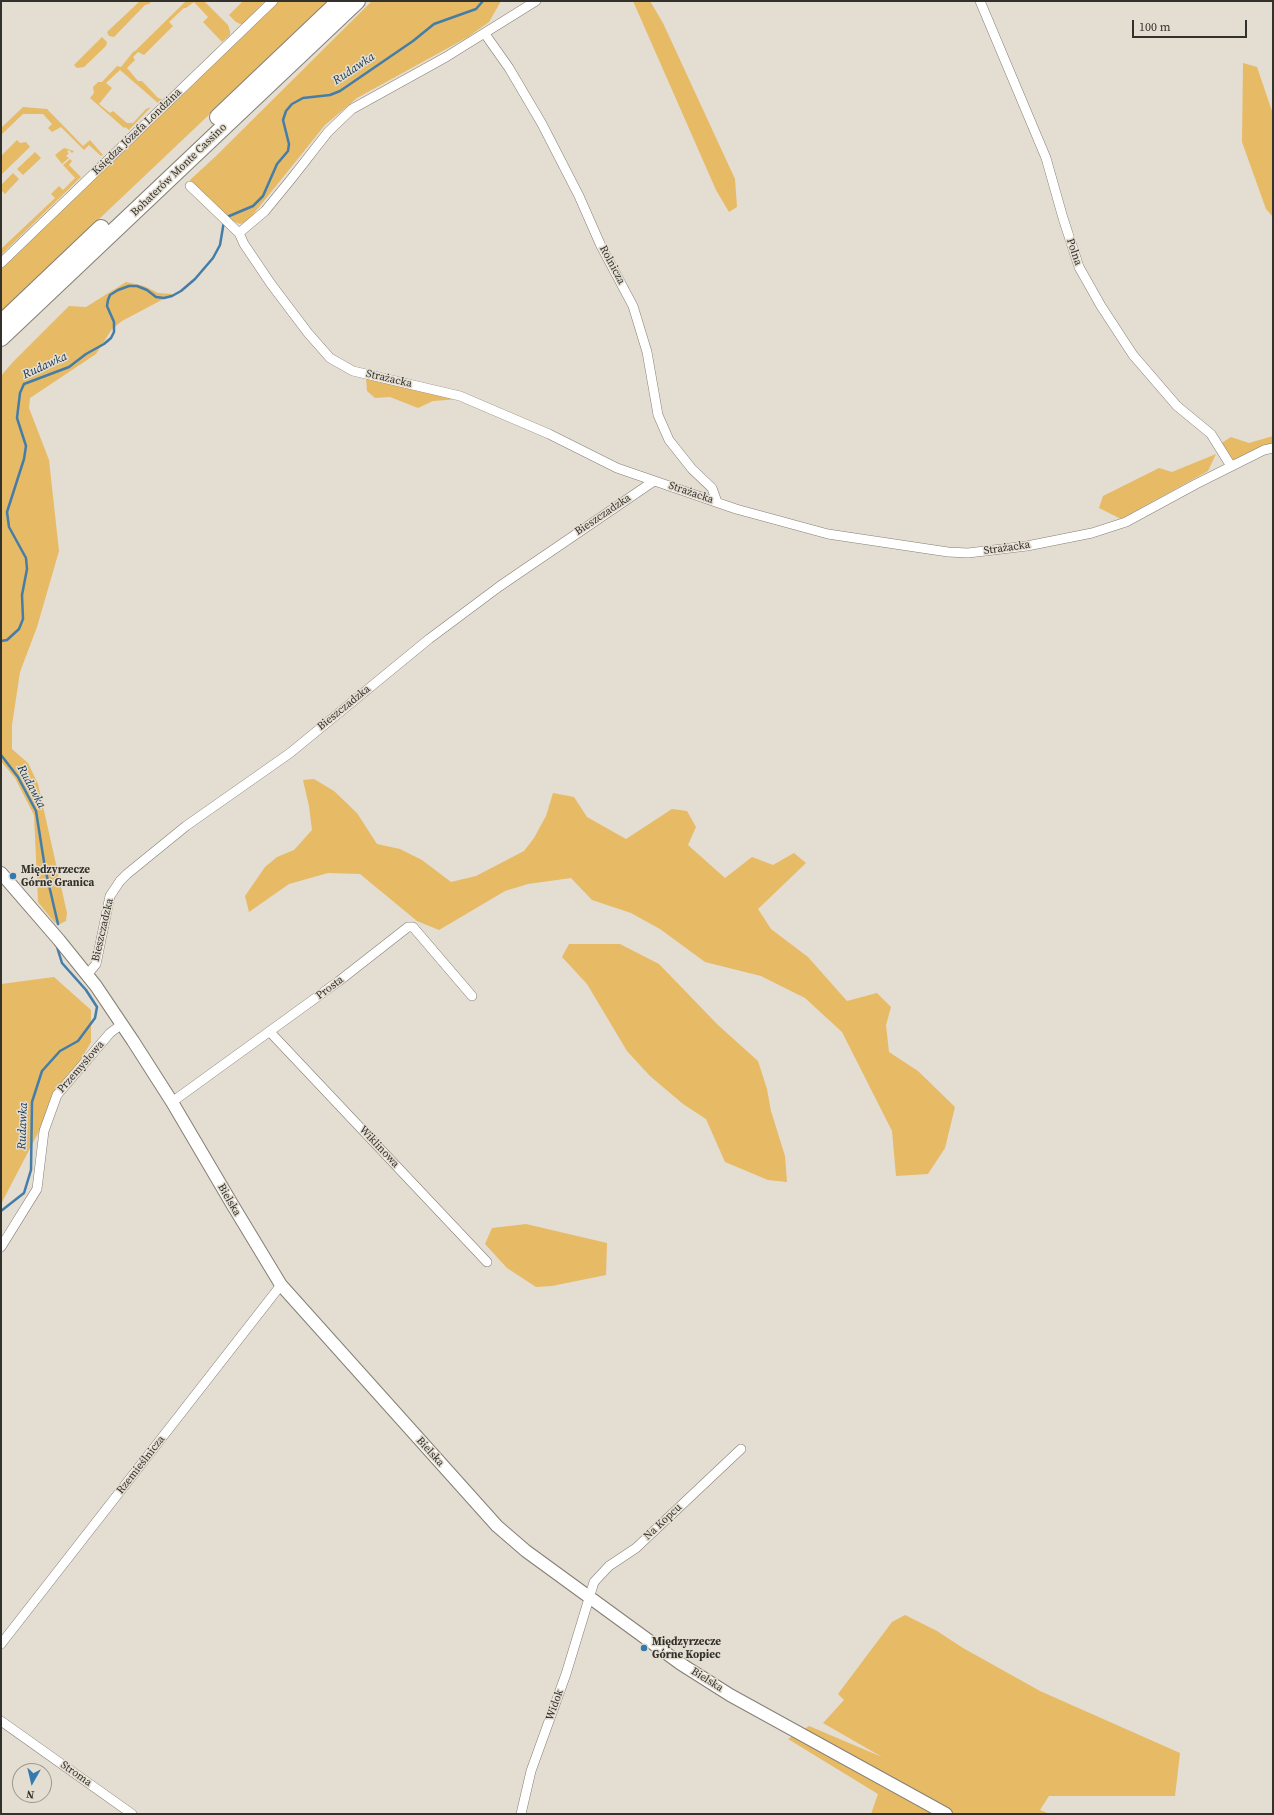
<!DOCTYPE html>
<html>
<head>
<meta charset="utf-8">
<style>
	body { margin:0 }
	#map { position:relative; width:1274px; height:1815px; overflow:hidden; background:#e4ddd1; font-family:"Source Serif 4",serif }
	canvas { display:block }
	.frame { position:absolute; inset:0; border:2px solid #33312c; pointer-events:none }
	.north { position:absolute; left:12px; top:1763px; width:40px; height:40px; box-sizing:border-box; background:#e4ddd1; border:1px solid #9d988f; border-radius:50%; rotate:188deg; font-size:11px; font-weight:700; line-height:16px; text-align:center; color:#33312c }
	.north::after { content:''; display:block; margin:auto; width:14px; height:18px; background:#357aaf; clip-path:polygon(50% 0,100% 100%,50% 72%,0 100%) }
	.scale { position:absolute; left:1132px; top:20px; width:115px; height:18px; box-sizing:border-box; border:2px solid #33312c; border-top:0; padding-left:5px; font-size:12px; line-height:14px; white-space:nowrap; color:#33312c; -webkit-text-stroke:3px #e4ddd1; paint-order:stroke }
</style>
</head>
<body>
<div id="map">
<canvas width="1274" height="1815"></canvas>
<div class="frame"></div>
<div class="north">N</div>
<div class="scale">100 m</div>
</div>
<script>
const ctx = document.querySelector('canvas').getContext('2d');
ctx.lineJoin = 'round';
function fill(path, color) { ctx.fillStyle = color; ctx.fill(path, 'evenodd'); }
const shape = rows => new Path2D(rows.map(r => 'M' + r).join(''));
function trace(path, color, width, dash) { ctx.strokeStyle = color; ctx.lineWidth = width; ctx.lineCap = dash ? 'butt' : 'round'; ctx.setLineDash(dash || []); ctx.stroke(path); }
function write(font, color, halo, rows, align = 'center') {
  ctx.font = font + ' "Source Serif 4",serif'; ctx.lineWidth = 3; ctx.setLineDash([]); ctx.textBaseline = 'middle'; ctx.strokeStyle = halo; ctx.fillStyle = color; for (const [text, x, y, turn = 0] of rows) {
    ctx.save(); ctx.translate(x, y); ctx.rotate((+turn || 0) * Math.PI / 180); ctx.textAlign = isNaN(turn) ? turn : align; if (halo) ctx.strokeText(text, 0, 0); ctx.fillText(text, 0, 0); ctx.restore();
  }
}
const green = shape([
	[140,1,152,1,149,4,145,5,114,37,109,36,107,32],
	[186,1,204,1,228,25,230,31,230,35,222,42,203,22,208,17,194,2,186,8,184,8,169,22,173,26,144,55,138,52,133,57,135,60,127,68,138,81,142,81,158,98,162,99,158,103,120,70,106,83,112,88,99,104,110,113,113,111,127,123,133,123,146,109,151,107,129,130,125,127,124,128,90,98,94,93,93,87,98,82,102,82,117,66,121,67,133,52,135,51],
	[243,1,265,1,243,24,240,24,236,22,229,15],
	[278,1,329,1,1,312,1,267],
	[372,1,501,1,489,22,468,37,357,98,325,125,247,222,240,224,232,221,190,183,190,180,216,156],
	[633,1,650,1,663,23,735,179,737,207,729,212,716,190],
	[102,37,107,42,106,46,84,67,77,68,74,65],
	[1243,63,1257,67,1273,114,1273,217,1266,209,1242,142],
	[23,107,47,109,83,146,90,140,103,155,101,156,89,145,84,150,61,127,52,132,48,128,52,124,43,114,23,114,1,135,1,128],
	[17,140,20,143,26,142,30,147,1,175,1,156],
	[64,148,74,151,72,153,69,150,67,152,69,153,66,156,69,158,62,164,55,155],
	[35,152,41,158,23,175,17,169],
	[70,159,72,161,69,165,81,177,1,255,1,249,55,198,51,194,59,186,63,190,75,178,63,165],
	[13,173,19,179,5,194,1,190,1,185],
	[126,282,144,286,158,293,173,294,122,321,112,329,96,354,30,398,29,408,49,460,59,551,37,627,20,672,12,725,12,749,28,763,38,784,67,913,66,921,60,924,54,922,38,902,34,815,15,778,1,761,1,376,12,363,69,306,86,307],
	[366,378,459,399,433,401,418,408,390,397,375,398,367,391],
	[1273,436,1273,445,1235,460,1227,457,1220,444,1231,437,1249,443],
	[1216,454,1208,471,1121,519,1099,508,1103,496,1159,468,1172,472],
	[314,779,334,791,357,813,377,844,400,849,422,860,451,882,476,876,524,851,534,838,546,816,553,793,574,797,587,817,626,839,672,809,687,811,696,827,688,845,725,878,752,857,773,865,794,853,806,863,758,909,771,929,808,957,847,1001,877,993,891,1007,886,1025,889,1052,918,1071,955,1107,945,1148,928,1174,896,1176,892,1131,842,1032,805,998,761,976,705,962,660,929,631,913,592,900,571,878,528,884,505,891,439,930,417,921,360,874,328,873,289,884,249,912,245,896,265,867,277,857,294,850,312,830,309,806,303,780],
	[569,944,620,944,659,964,718,1025,758,1061,767,1089,771,1111,785,1156,787,1182,768,1180,725,1162,706,1119,683,1104,650,1076,627,1051,587,984,562,957],
	[54,977,91,1010,91,1042,37,1135,1,1204,1,984],
	[526,1224,607,1243,606,1275,552,1286,536,1287,507,1268,485,1244,492,1228],
	[905,1615,937,1631,963,1648,1040,1691,1180,1753,1175,1796,1049,1796,1040,1810,1050,1814,871,1814,878,1794,788,1739,809,1726,882,1757,823,1723,844,1700,838,1694,892,1622]
]);
const stream = shape([
	[227,217,253,206,263,196,277,164,288,151,289,144,283,120,286,111,292,104,303,98,330,95,340,91,413,41,434,24,476,9,483,1],
	[1,641,7,640,19,629,23,619,22,595,27,569,26,558,9,527,7,512,24,459,26,446,17,418,20,393,24,384,69,367,86,354,104,344,111,338,114,332,114,322,107,306,108,300,110,295,118,290,129,286,137,286,147,290,156,297,164,298,172,296,181,291,195,279,213,258,220,245,224,221],
	[1,755,18,777,36,811,45,868,58,924],
	[1,1211,24,1193,31,1170,32,1102,42,1071,60,1051,78,1041,95,1018,97,1007,86,990,62,963,57,947]
]);
const street = shape([
	[980,1,1046,158,1063,218,1079,267,1101,306,1133,355,1177,406,1211,434,1231,466],
	[485,34,509,68,542,124,579,196,601,246,633,306,647,352,658,415,669,440,692,469,712,488,717,502],
	[190,186,239,233,244,244,271,284,308,333,330,358,353,371,460,396,549,434,617,468,736,509,828,534,948,552,968,553,1027,546,1092,533,1126,522,1196,484,1264,450,1273,448],
	[239,233,265,211,292,178,328,132,352,109,446,57,536,1],
	[1,263,273,1],
	[87,975,96,964,110,896,120,881,127,874,186,826,290,753,429,639,500,586,654,481],
	[270,1032,487,1262],
	[172,1102,339,981,408,927,413,927,472,996],
	[1,1247,37,1189,44,1131,57,1095,110,1033,122,1024],
	[1,1644,281,1285],
	[1,1721,132,1814],
	[521,1814,531,1771,566,1674,594,1582,609,1566,636,1548,741,1449]
]);
const secondary = shape([
	[1,873,59,940,96,986,133,1041,172,1102,232,1204,281,1285,497,1526,526,1551,681,1664,730,1695,946,1814]
]);
const highway = shape([
	[218,117,340,1],
	[1,323,101,228],
	[1,338,357,1]
]);
const markers = [
	[13,876,4,"#357aaf"],
	[644,1648,4,"#357aaf"]
];
const streetNames = [
	["Księdza Józefa Londzina",137,132,-44],
	["Bohaterów Monte Cassino",179,170,-44],
	["Polna",1074,252,71],
	["Rolnicza",612,265,62],
	["Strażacka",389,379,13],
	["Strażacka",691,493,19],
	["Bieszczadzka",603,515,-34],
	["Strażacka",1007,548,-8],
	["Bieszczadzka",344,708,-39],
	["Bieszczadzka",103,930,-77],
	["Prosta",330,988,-37],
	["Przemysłowa",81,1067,-49],
	["Wiklinowa",379,1147,47],
	["Bielska",229,1200,60],
	["Bielska",430,1452,48],
	["Rzemieślnicza",141,1465,-52],
	["Na Kopcu",663,1522,-43],
	["Bielska",707,1680,32],
	["Widok",555,1705,-70],
	["Stroma",76,1774,35]
];
const poiNames = [
	["Międzyrzecze",21,870],
	["Górne Granica",21,883],
	["Międzyrzecze",652,1642],
	["Górne Kopiec",652,1655]
];
const waterNames = [
	["Rudawka",354,69,-34],
	["Rudawka",45,366,-25],
	["Rudawka",31,787,62],
	["Rudawka",23,1126,-88]
];
fill(green, '#e7ba65');
trace(stream, '#447da9', 2.5);
trace(street, '#857f74', 10);
trace(secondary, '#857f74', 14);
trace(highway, '#857f74', 18);
trace(street, '#fff', 9);
trace(secondary, '#fff', 12);
trace(highway, '#fff', 16);
for (const [x, y, r, color] of markers) { const dot = new Path2D(); dot.arc(x, y, r, 0, 2 * Math.PI); ctx.fillStyle = color; ctx.fill(dot); trace(dot, '#e4ddd1', 1.5); }
write('11px', '#33312c', '#e4ddd1', streetNames);
write('bold 11px', '#33312c', '#e4ddd1', poiNames, 'left');
write('italic 12px', '#143651', '#e4ddd1', waterNames);
</script>
</body>
</html>
